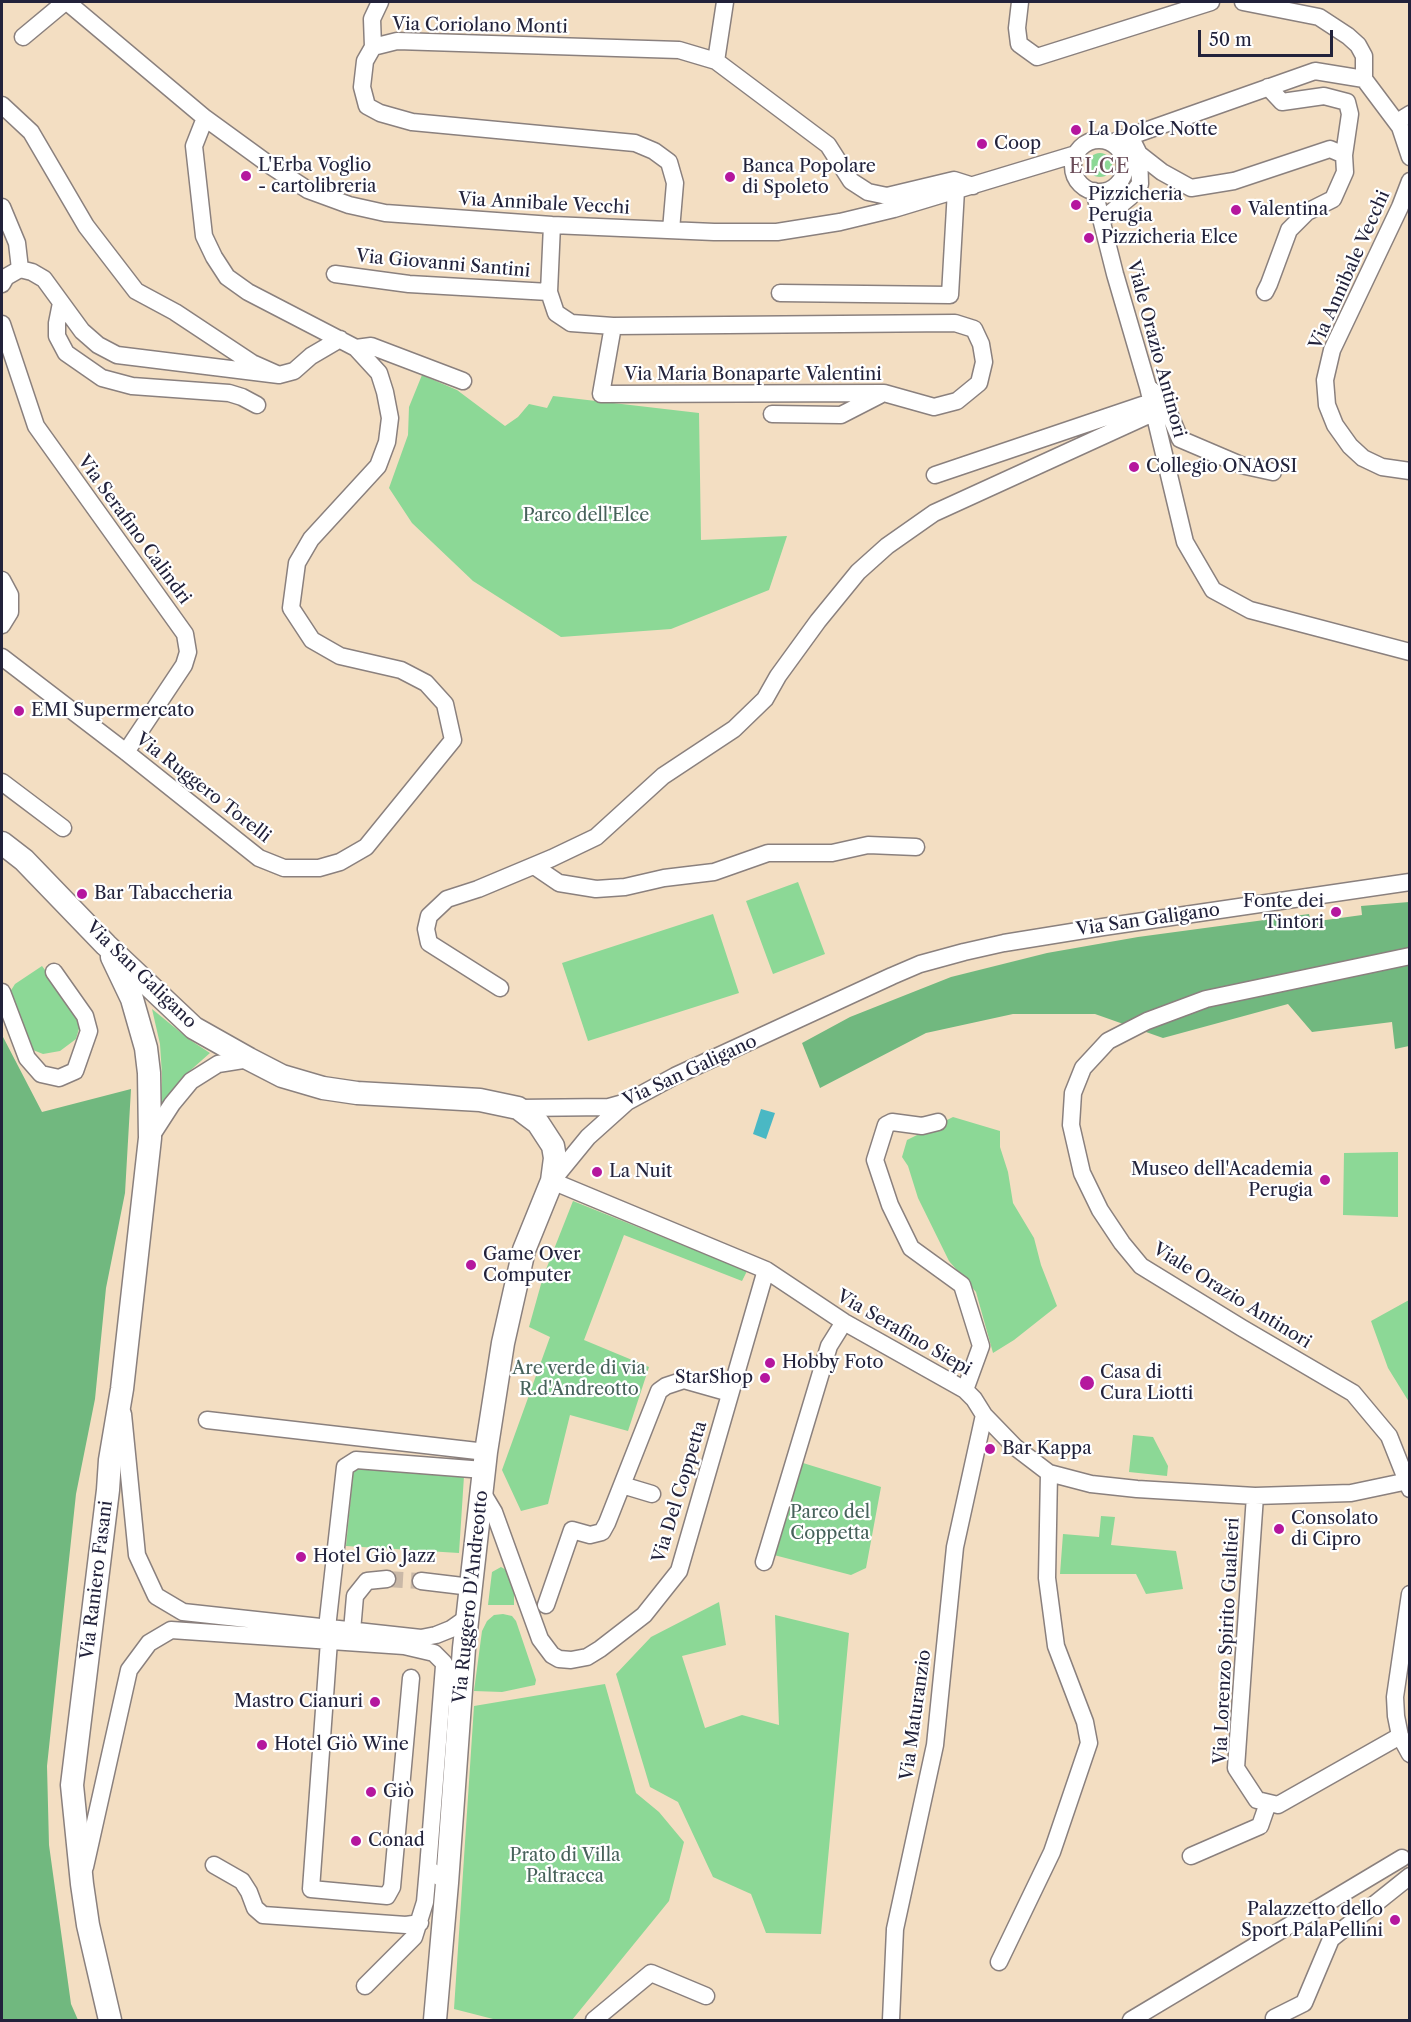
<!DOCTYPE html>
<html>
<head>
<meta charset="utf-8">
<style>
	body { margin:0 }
	#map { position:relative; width:1411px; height:2022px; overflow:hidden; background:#f3dec2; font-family:"Libre Caslon Text",serif }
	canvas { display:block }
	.frame { position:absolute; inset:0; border:3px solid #22223b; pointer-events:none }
	.scale { position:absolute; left:1198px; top:30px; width:135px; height:27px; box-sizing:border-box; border:3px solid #22223b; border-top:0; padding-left:8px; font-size:18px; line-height:21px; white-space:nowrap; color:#22223b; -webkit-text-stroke:4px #fff; paint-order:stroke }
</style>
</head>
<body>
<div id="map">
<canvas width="1411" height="2022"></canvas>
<div class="frame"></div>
<div class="scale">50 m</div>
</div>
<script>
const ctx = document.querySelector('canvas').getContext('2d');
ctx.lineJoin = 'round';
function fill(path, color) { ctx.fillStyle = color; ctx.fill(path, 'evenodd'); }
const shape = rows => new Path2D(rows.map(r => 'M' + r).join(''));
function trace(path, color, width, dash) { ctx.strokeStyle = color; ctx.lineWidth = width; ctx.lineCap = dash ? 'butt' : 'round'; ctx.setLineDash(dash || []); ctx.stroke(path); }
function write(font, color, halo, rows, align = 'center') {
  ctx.font = font + ' "Libre Caslon Text",serif'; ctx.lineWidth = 4.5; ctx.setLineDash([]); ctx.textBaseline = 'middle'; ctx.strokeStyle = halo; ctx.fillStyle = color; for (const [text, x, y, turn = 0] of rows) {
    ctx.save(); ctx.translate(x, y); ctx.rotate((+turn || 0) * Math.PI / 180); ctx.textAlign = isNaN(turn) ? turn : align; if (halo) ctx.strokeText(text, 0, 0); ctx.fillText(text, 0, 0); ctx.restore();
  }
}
const green = shape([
	'1088 165a12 12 0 1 1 24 0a12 12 0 1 1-24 0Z',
	[422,375,457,390,505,426,518,417,529,404,547,408,553,396,699,413,701,540,787,536,769,590,671,629,561,637,473,581,412,523,389,488,408,435,409,407],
	[798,882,825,954,773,974,746,901],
	[713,914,739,993,588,1041,562,963],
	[42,966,82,1018,76,1039,60,1051,43,1054,33,1050,8,995,15,984],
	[152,1009,190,1040,210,1053,184,1076,161,1109,162,1075,160,1044],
	[953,1117,1000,1131,1000,1147,1008,1172,1013,1203,1034,1238,1041,1265,1057,1306,1014,1340,993,1353,976,1292,949,1261,918,1198,908,1166,902,1157,907,1140],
	[1398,1152,1398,1217,1343,1215,1344,1153],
	[573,1201,747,1271,742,1281,624,1235,584,1340,649,1367,628,1431,570,1415,548,1504,521,1511,502,1470,550,1337,529,1327,543,1277],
	[1409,1300,1409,1402,1388,1368,1371,1321],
	[1133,1435,1153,1437,1168,1466,1167,1476,1129,1472],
	[803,1463,881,1487,866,1568,851,1575,774,1555],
	[354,1465,464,1476,459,1553,346,1546],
	[1101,1516,1115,1517,1111,1545,1176,1551,1183,1589,1146,1594,1136,1574,1060,1574,1063,1534,1099,1537],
	[501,1567,508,1571,514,1580,514,1605,488,1605,492,1572],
	[719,1602,726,1645,682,1656,705,1728,742,1715,779,1725,775,1615,849,1633,821,1934,766,1933,751,1894,713,1877,678,1802,650,1787,616,1674,651,1637],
	[503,1614,512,1616,516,1621,536,1680,535,1685,502,1692,474,1691,482,1631,487,1621,494,1615],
	[605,1684,636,1793,659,1812,684,1842,669,1901,572,2020,497,2020,454,2009,474,1706]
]);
const forest = shape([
	[1409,902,1409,1046,1395,1049,1392,1022,1312,1032,1288,1004,1163,1038,1095,1014,1013,1014,926,1033,820,1088,802,1043,850,1017,951,977,1047,953,1138,937,1309,914,1311,922,1362,915,1361,906],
	[2,1035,42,1112,131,1089,125,1193,106,1288,95,1399,76,1494,47,1766,49,1845,71,2004,78,2020,2,2020]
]);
const water = shape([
	[761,1109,775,1113,766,1139,753,1134]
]);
const minorTunnel = shape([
	[387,1579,421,1581]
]);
const minor = shape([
	[67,2,205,118,271,166,308,190,349,205,385,213,552,225,714,232,777,232,840,222,894,209,1076,154],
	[1020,2,1017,28,1019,44,1037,57,1211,2],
	[1243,2,1319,17,1348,36,1358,45,1364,56,1364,79],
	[23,37,65,2],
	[373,47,372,19,380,2],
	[716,61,725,2],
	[1268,87,1282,102,1324,96,1347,102,1350,114,1344,155],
	[2,105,31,132,86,226,136,291,175,312,252,363,279,375],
	[1397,122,1410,114],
	[1130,136,1139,154,1162,172,1191,188,1234,181,1330,149,1344,155,1345,172,1333,199,1307,212,1289,230,1269,284,1265,292],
	'1073 166a26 26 0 1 1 52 0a26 26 0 1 1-52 0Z',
	[1111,143,1315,71,1364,79,1400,127,1410,157],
	[1410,181,1400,207,1332,350,1325,380,1327,405,1335,425,1350,446,1363,458,1382,467,1410,471],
	[1094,191,1115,274,1148,387,1185,542,1213,590,1250,610,1410,652],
	[2,207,17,243,20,269],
	[1102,220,1130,197,1140,184,1139,154],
	[552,225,549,292,556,313,571,323,613,326,955,323,974,329,981,344,984,362,979,383,957,401,934,407,884,393,601,394,613,326],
	[671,230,675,183,669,162,654,151,635,143,412,122,380,113,367,106,362,87,365,61,373,47,397,41,679,50,716,61,828,145,851,181,868,192,887,196,954,180,973,186],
	[335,274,409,284,549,292],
	[2,284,6,277,20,269,32,272,44,279,82,331,98,345,117,355,279,375,294,371,311,356,340,339],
	[780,293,950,295,956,190],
	[61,303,57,323,57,336,66,353,102,378,132,386,229,393,242,397,257,405],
	[2,324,36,426,185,634,188,652,184,665,126,752],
	[356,348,371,346,463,381],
	[1148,387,1164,401,1180,439,1241,465,1273,472],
	[772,414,841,415,880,395],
	[935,475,1142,405,1152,404],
	[2,580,10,595,10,612,2,625],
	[2,657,126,752,259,858,284,868,319,868,340,862,366,847,453,740,445,704,426,683,401,670,340,656,312,640,291,608,297,563,311,539,378,466,387,442,390,418,385,392,379,373,356,348,248,292,227,277,214,257,204,236,194,146,205,118],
	[2,782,63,828],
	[534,866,559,883,596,889,625,887,664,878,714,872,768,853,832,853,868,845,916,847],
	[1410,956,1206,999,1147,1021,1108,1041,1083,1068,1073,1093,1071,1125,1082,1173,1100,1210,1122,1243,1141,1266,1242,1328,1353,1393,1389,1436,1410,1489],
	[500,988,429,943,426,929,429,916,447,899,478,889,552,858,596,837,663,776,734,729,765,699,778,676,818,621,858,572,887,546,934,513,1153,413],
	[2,992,27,1058,41,1074,59,1078,75,1071,89,1031,85,1016,54,972],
	[627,1102,588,1137,552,1181,766,1270,844,1322,965,1390,974,1399,984,1415,1015,1447,1049,1473,1091,1484,1137,1489,1255,1496,1351,1493,1408,1481],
	[518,1108,609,1107,627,1102,675,1076,892,976,920,964,964,952,1004,943,1103,927,1410,882],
	[938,1122,922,1126,892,1122,886,1125,875,1160,890,1205,911,1248,962,1285,981,1346,965,1390],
	[150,1138,172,1104,191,1081,218,1064,249,1059],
	[123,1414,137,1555,156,1596,183,1612,421,1638,436,1635,451,1629,468,1617],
	[207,1420,486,1452],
	[622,1485,652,1494],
	[482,1492,494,1512,540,1639,552,1655,559,1659,571,1660,587,1657,600,1649,644,1615,679,1571,766,1270],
	[1255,1496,1236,1768,1257,1800,1278,1805,1400,1736],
	[764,1562,829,1346,844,1322],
	[421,1581,471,1587],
	[1410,1594,1395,1697,1396,1716,1400,1736,1410,1754],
	[546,1605,572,1530,590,1535,602,1532,607,1523,659,1391,666,1386,684,1380,730,1393],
	[327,1628,345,1467,356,1460,484,1470],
	[352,1631,355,1596,367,1581,387,1579],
	[329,1641,311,1889,387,1896,392,1887,411,1678],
	[444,1666,428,1868,447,1883],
	[1191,1856,1260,1826,1268,1803],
	[214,1865,242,1881,249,1892,255,1908,263,1915,406,1925,420,1923],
	[85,1867,129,1670,149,1643,171,1630,404,1646,434,1653,444,1663,451,1676,456,1695],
	[999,1962,1052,1852,1089,1743,1085,1722,1056,1646,1047,1578,1049,1473],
	[365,1986,414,1937,425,1902,428,1868],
	[1274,2018,1304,2003,1331,1939,1410,1876],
	[594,2020,651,1973,706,1996],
	[891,2020,895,1929,935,1745,955,1547,984,1415],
	[1131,2020,1402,1858]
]);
const major = shape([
	[2,843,24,860,106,945,194,1028,249,1059,282,1076,323,1088,357,1093,480,1100,518,1108,538,1123,553,1146,555,1158,552,1181,524,1250,503,1343,486,1452,464,1648,447,1883,435,2020],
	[110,2020,88,1925,82,1884,72,1785,108,1490,110,1460,122,1389,150,1138,149,1073,146,1048,132,999,112,957]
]);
const markers = [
	[1076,130,6,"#b5179e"],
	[982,144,6,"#b5179e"],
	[246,176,6,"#b5179e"],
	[730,177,6,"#b5179e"],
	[1076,205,6,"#b5179e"],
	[1236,210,6,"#b5179e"],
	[1089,238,6,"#b5179e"],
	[1134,467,6,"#b5179e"],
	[19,711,6,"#b5179e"],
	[82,894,6,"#b5179e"],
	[1336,912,6,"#b5179e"],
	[597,1172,6,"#b5179e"],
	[1325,1180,6,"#b5179e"],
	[471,1265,6,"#b5179e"],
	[770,1363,6,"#b5179e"],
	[765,1378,6,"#b5179e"],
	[1087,1383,8,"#b5179e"],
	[990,1449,6,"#b5179e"],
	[1279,1529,6,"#b5179e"],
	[301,1557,6,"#b5179e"],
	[375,1702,6,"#b5179e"],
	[262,1745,6,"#b5179e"],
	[371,1792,6,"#b5179e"],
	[356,1841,6,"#b5179e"],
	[1395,1920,6,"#b5179e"]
];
const streetNames = [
	["Via Coriolano Monti",480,26,1],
	["Via Annibale Vecchi",544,204,3],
	["Via Giovanni Santini",443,264,5],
	["Via Annibale Vecchi",1350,270,-66],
	["Viale Orazio Antinori",1156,349,75],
	["Via Maria Bonaparte Valentini",753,375],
	["Via Serafino Calindri",134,530,54],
	["Via Ruggero Torelli",203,788,38],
	["Via San Galigano",1148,920,-8],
	["Via San Galigano",141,975,44],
	["Via San Galigano",690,1071,-25],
	["Viale Orazio Antinori",1232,1296,32],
	["Via Serafino Siepi",904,1333,30],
	["Via Del Coppetta",680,1492,-73],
	["Via Raniero Fasani",97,1580,-83],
	["Via Ruggero D'Andreotto",471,1597,-84],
	["Via Lorenzo Spirito Gualtieri",1227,1641,-87],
	["Via Maturanzio",916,1715,-82]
];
const poiNames = [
	["La Dolce Notte",1088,130],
	["Coop",994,144],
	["L'Erba Voglio",258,166],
	["- cartolibreria",258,187],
	["Banca Popolare",742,167],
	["di Spoleto",742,188],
	["Pizzicheria",1088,195],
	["Perugia",1088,216],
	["Valentina",1248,210],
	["Pizzicheria Elce",1101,238],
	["Collegio ONAOSI",1146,467],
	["EMI Supermercato",31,711],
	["Bar Tabaccheria",94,894],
	["Fonte dei",1324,902,"right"],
	["Tintori",1324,923,"right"],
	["Museo dell'Academia",1313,1170,"right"],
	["Perugia",1313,1191,"right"],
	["La Nuit",609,1172],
	["Game Over",483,1255],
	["Computer",483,1276],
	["Hobby Foto",782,1363],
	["Casa di",1100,1373],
	["Cura Liotti",1100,1394],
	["StarShop",753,1378,"right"],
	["Bar Kappa",1002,1449],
	["Consolato",1291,1519],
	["di Cipro",1291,1540],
	["Hotel Giò Jazz",313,1557],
	["Mastro Cianuri",363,1702,"right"],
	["Hotel Giò Wine",274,1745],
	["Giò",383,1792],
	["Conad",368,1841],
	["Palazzetto dello",1383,1910,"right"],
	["Sport PalaPellini",1383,1931,"right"]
];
const parkNames = [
	["Parco dell'Elce",586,516],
	["Are verde di via",579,1369],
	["R.d'Andreotto",579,1390],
	["Parco del",830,1513],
	["Coppetta",830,1534],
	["Prato di Villa",565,1856],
	["Paltracca",565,1877]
];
const neighbourhoodNames = [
	["ELCE",1100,167]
];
fill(green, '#8cd896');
fill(forest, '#71b87f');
fill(water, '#4ab8c4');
trace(minorTunnel, '#c9b8a7', 16, [16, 8]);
trace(minor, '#8a807e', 19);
trace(major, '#8a807e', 25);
trace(minor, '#fff', 16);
trace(major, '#fff', 22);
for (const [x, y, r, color] of markers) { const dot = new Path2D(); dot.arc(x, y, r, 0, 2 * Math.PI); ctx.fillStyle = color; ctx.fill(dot); trace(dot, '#fff', 2); }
write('18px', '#22223b', '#fff', streetNames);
write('18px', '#22223b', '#fff', poiNames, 'left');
write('18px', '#47625b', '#fff', parkNames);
ctx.letterSpacing = '1.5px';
write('20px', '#6a4c58', '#fff', neighbourhoodNames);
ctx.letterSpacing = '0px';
</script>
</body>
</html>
